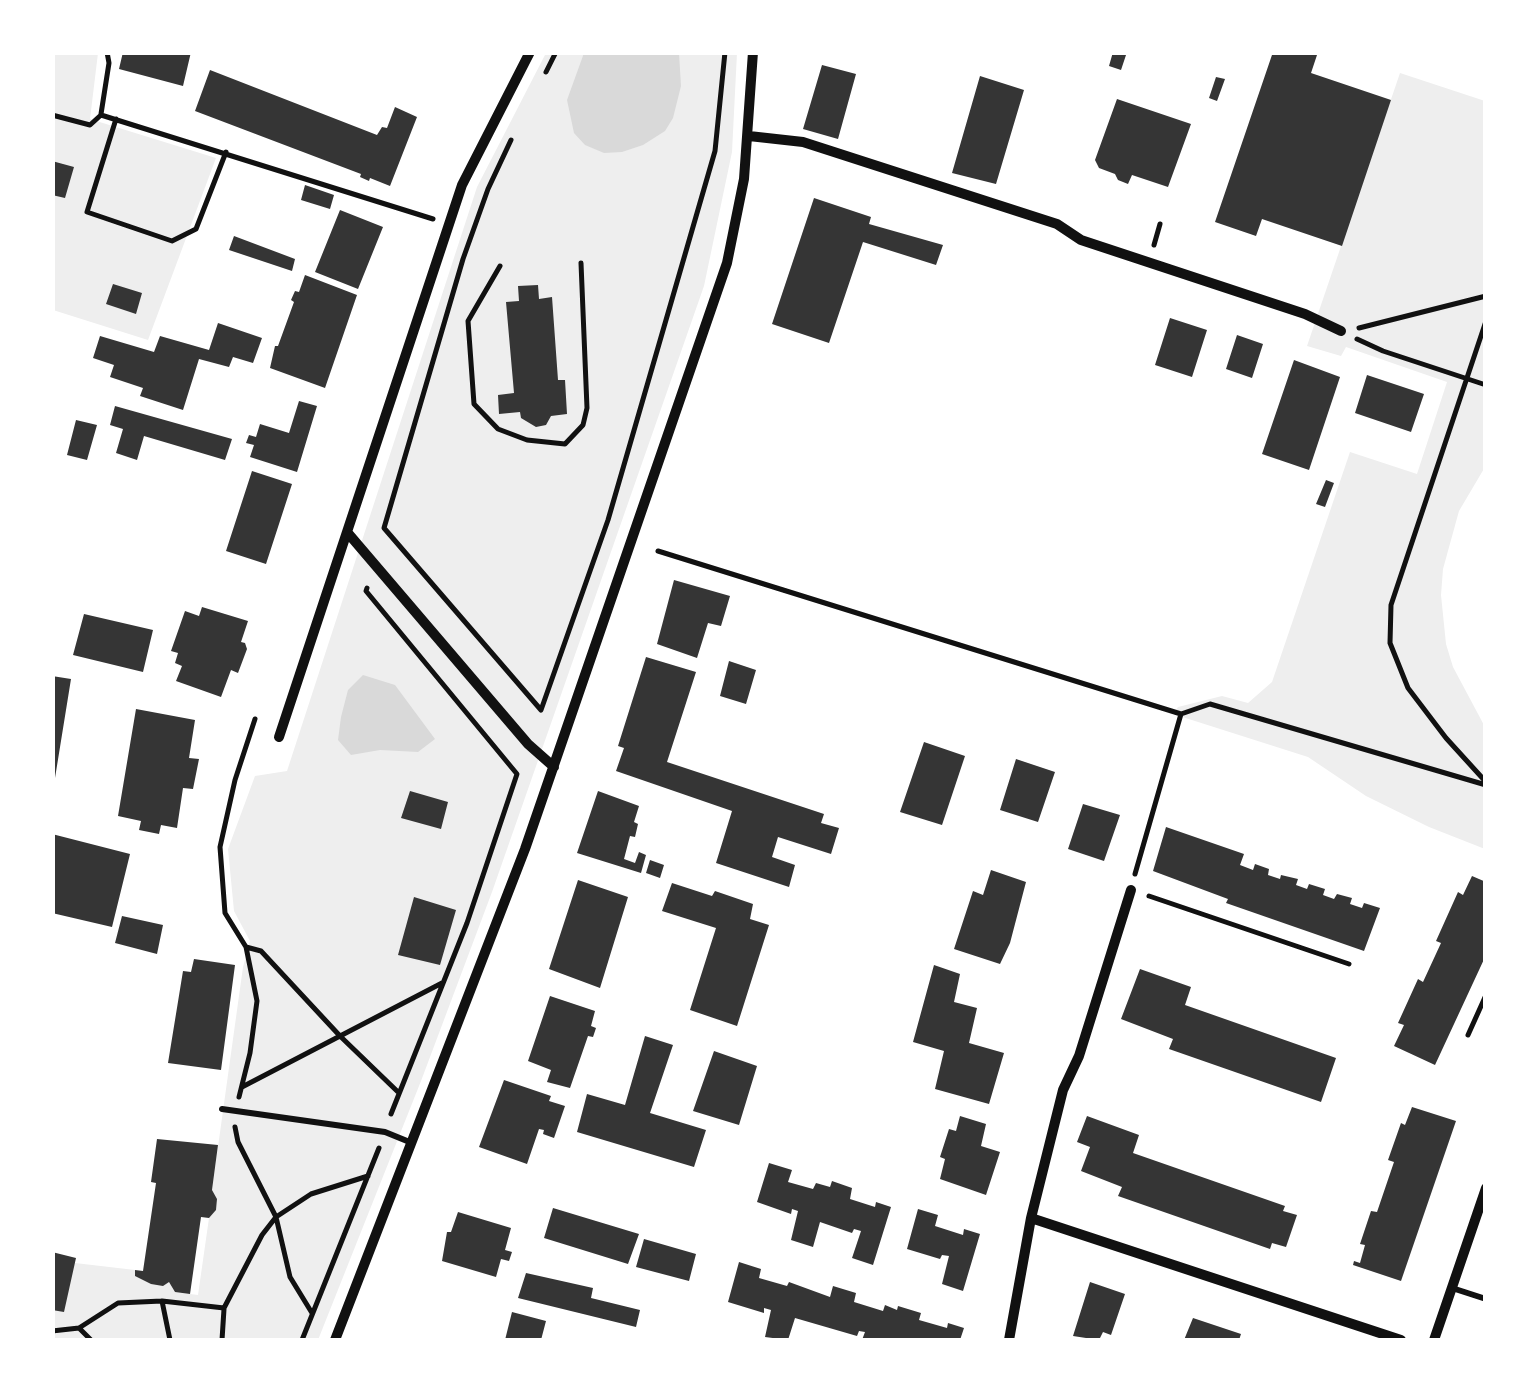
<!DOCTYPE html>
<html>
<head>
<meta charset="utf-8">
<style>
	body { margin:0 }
	#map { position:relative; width:1538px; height:1393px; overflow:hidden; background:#fff; font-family:Raleway,sans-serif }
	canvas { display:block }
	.frame { position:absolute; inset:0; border:55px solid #fff; pointer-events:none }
</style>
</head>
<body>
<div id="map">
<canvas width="1538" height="1393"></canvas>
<div class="frame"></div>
</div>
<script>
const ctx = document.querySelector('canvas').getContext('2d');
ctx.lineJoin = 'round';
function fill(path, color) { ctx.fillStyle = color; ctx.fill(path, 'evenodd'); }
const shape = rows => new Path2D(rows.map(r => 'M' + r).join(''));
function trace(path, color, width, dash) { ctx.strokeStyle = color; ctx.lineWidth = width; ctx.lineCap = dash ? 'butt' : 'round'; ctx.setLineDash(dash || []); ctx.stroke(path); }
const green = shape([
	[53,53,98,53,90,119,216,158,148,340,53,310],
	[546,53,737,53,732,152,704,286,492,892,421,1081,318,1340,53,1340,52,1310,75,1263,135,1270,135,1276,169,1282,175,1292,198,1295,209,1218,216,1210,217,1199,212,1190,243,967,250,941,234,911,228,849,255,776,287,771,477,187],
	[1400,73,1485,101,1485,467,1459,511,1443,569,1441,595,1446,644,1453,667,1485,727,1485,849,1429,827,1366,796,1308,757,1173,714,1178,707,1222,696,1248,703,1272,682,1350,452,1417,474,1447,382,1346,347,1341,356,1307,346]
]);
const water = shape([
	[584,53,679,53,681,86,673,118,665,131,643,145,622,152,604,153,585,145,574,133,567,100],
	[363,675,395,685,435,739,418,752,380,750,351,755,338,740,341,717,348,690]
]);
const building = shape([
	[123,52,191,52,183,86,119,69],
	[1113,52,1127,52,1121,70,1109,66],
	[1273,52,1317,55,1311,73,1391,100,1342,246,1262,219,1256,236,1215,222],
	[822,65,856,74,838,139,803,129],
	[210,70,377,135,382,127,387,128,395,107,417,117,390,186,370,178,369,181,360,177,361,174,195,111],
	[980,76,1024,90,996,184,952,173],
	[1216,77,1225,79,1217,101,1209,98],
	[1117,99,1191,124,1168,187,1132,175,1128,184,1118,180,1115,174,1099,168,1095,160],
	[52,161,74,167,65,198,52,195],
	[305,185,334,195,330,209,301,200],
	[814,198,871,217,869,224,943,245,936,265,863,242,829,343,772,324],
	[340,210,383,227,358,289,315,272],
	[234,236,295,259,292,271,229,250],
	[305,275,357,295,325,388,270,368,275,346,278,346,294,302,291,300,295,291,299,292],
	[113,284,142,293,136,314,106,304],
	[538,285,539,299,552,297,558,380,565,380,567,414,551,416,546,425,536,427,521,418,520,412,499,414,498,395,514,393,506,302,519,301,518,286],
	[1170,318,1207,330,1192,377,1155,365],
	[218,323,262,338,253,363,233,357,229,367,199,359,183,410,140,396,143,388,110,377,114,365,93,358,100,336,154,352,160,336,209,350],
	[1237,335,1263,344,1252,378,1226,369],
	[1294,360,1340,377,1309,470,1262,454],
	[1367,375,1424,394,1411,432,1355,413],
	[299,401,317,406,297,472,250,457,254,445,246,443,249,435,256,437,260,424,289,433],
	[115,406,232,439,225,460,144,436,137,460,116,453,123,429,110,425],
	[76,420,97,425,87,460,67,455],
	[252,471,292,484,266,564,226,551],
	[1326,480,1334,483,1325,507,1316,504],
	[674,580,730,596,721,626,708,623,697,658,657,644],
	[202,607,248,621,241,642,245,643,247,649,238,673,231,670,221,697,176,681,182,666,175,663,178,653,171,651,185,611,199,616],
	[84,614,153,630,143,672,73,655],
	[646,657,696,672,667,762,824,814,821,823,839,828,831,854,778,837,772,857,795,865,789,887,716,863,732,811,616,771,624,748,618,746],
	[729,661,756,670,746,704,720,696],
	[52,676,71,679,55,778,52,777],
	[136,709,195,720,189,758,199,759,193,789,183,788,177,828,161,825,159,834,139,830,141,821,118,816],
	[924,742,965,756,942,825,900,812],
	[1016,759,1055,772,1038,822,1000,810],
	[410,791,448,802,441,829,401,818],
	[598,791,639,806,634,822,638,824,635,837,630,836,624,859,635,863,639,852,646,855,641,873,577,853],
	[1083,804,1120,815,1104,861,1068,849],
	[1166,827,1244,854,1240,865,1253,870,1255,864,1269,869,1268,875,1280,879,1281,875,1298,879,1296,885,1307,889,1309,884,1325,889,1323,895,1334,899,1337,894,1352,898,1350,904,1362,908,1364,903,1380,908,1364,951,1226,903,1228,899,1153,871],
	[52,834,130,854,112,927,52,913],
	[650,860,664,865,660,878,646,873],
	[991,870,1026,882,1010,943,1000,964,954,949,973,891,983,895],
	[1472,876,1486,882,1486,955,1435,1065,1394,1046,1404,1025,1398,1023,1418,979,1423,982,1441,943,1436,941,1458,892,1463,895],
	[578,880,628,897,600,988,549,969],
	[672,883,712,896,715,891,753,904,750,919,769,925,737,1026,690,1010,716,928,662,911],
	[414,897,456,910,440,965,398,955],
	[122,916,163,925,157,954,115,943],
	[194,959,235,965,221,1070,168,1063,183,971,191,972],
	[934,965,960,974,954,1002,977,1008,969,1043,1004,1053,989,1104,935,1089,944,1051,913,1042],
	[1140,969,1191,987,1185,1005,1336,1058,1321,1102,1169,1049,1173,1039,1121,1019],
	[550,996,595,1011,591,1026,596,1028,593,1037,588,1036,570,1088,547,1082,551,1070,528,1061],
	[645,1036,673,1045,650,1113,706,1130,694,1167,577,1132,587,1094,625,1105],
	[714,1051,757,1066,739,1125,693,1111],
	[504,1080,551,1096,549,1101,565,1106,554,1138,543,1134,544,1130,539,1129,527,1164,479,1147],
	[1412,1107,1456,1121,1401,1281,1353,1265,1354,1261,1360,1263,1365,1245,1360,1244,1371,1211,1377,1212,1394,1162,1388,1160,1401,1123,1405,1125],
	[960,1116,986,1124,981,1146,1000,1152,986,1195,940,1179,945,1159,940,1157,949,1129,956,1131],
	[1087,1116,1139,1135,1133,1153,1285,1206,1283,1211,1297,1215,1286,1247,1272,1243,1270,1249,1118,1196,1122,1187,1081,1171,1090,1147,1077,1142],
	[157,1139,218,1145,212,1190,217,1199,216,1210,209,1218,201,1217,190,1294,175,1292,169,1282,163,1286,151,1284,135,1276,135,1270,143,1271,156,1183,151,1182],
	[769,1163,792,1170,788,1182,813,1189,816,1183,830,1187,832,1181,852,1188,850,1199,875,1207,876,1202,891,1207,873,1265,852,1258,861,1231,854,1229,852,1233,820,1222,813,1247,791,1240,798,1211,792,1209,791,1214,757,1202],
	[553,1208,639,1234,628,1264,544,1238],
	[918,1209,938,1215,935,1226,963,1235,964,1229,980,1234,963,1291,942,1284,949,1256,942,1255,940,1259,907,1249],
	[458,1212,511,1228,505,1250,512,1252,509,1261,501,1259,496,1277,442,1261,447,1232,451,1232],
	[644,1239,696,1254,689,1281,636,1267],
	[52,1252,76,1258,64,1312,52,1310],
	[739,1262,761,1269,759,1278,787,1286,789,1282,830,1297,833,1286,856,1293,854,1302,883,1311,885,1305,897,1310,898,1306,921,1313,919,1320,947,1328,948,1323,964,1328,960,1340,862,1340,865,1332,859,1331,857,1336,795,1318,788,1340,765,1337,771,1310,764,1308,764,1313,728,1302],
	[526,1273,593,1288,591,1298,640,1310,636,1327,518,1298],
	[1090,1282,1125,1294,1111,1335,1103,1332,1099,1340,1073,1336],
	[512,1312,546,1321,541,1340,505,1340],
	[1193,1318,1241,1334,1239,1340,1184,1340]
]);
const path = shape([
	[546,72,556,52],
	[101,114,109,63,107,52],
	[52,115,90,125,101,115,433,219],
	[116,119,87,212,172,241,196,229,226,152],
	[511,140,488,189,463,259,384,528,541,710,608,520,715,151,725,52],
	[1154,245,1160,224],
	[500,266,468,321,474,404,498,429,527,440,565,444,583,425,587,408,581,263],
	[1486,321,1391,605,1390,643,1408,688,1446,738,1486,782],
	[1359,328,1486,296],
	[1357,339,1383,351,1486,385],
	[658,551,1181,714,1210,704,1486,785],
	[367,588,366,591,517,774,467,923,391,1114],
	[1135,874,1181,714],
	[1149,896,1349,964],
	[246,947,261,951,340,1036,398,1092],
	[1468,1035,1486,995],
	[242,1087,442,983],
	[239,1097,250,1053,257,1001,246,947,225,913,220,847,235,780,255,719],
	[235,1127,238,1142,276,1217,290,1277,312,1313],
	[162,1301,170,1340],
	[79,1328,91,1340],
	[52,1331,79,1328,118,1303,162,1301,224,1308,262,1235,276,1217,311,1194,368,1176],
	[222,1340,224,1309],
	[302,1340,379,1148]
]);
const service = shape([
	[222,1109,385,1132,412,1143],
	[1452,1288,1486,1299]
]);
const minor = shape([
	[749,136,803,142,1057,224,1081,240,1305,314,1341,331],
	[347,532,528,744,554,767],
	[279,737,462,185,530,52],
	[1031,1218,1401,1340],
	[335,1340,525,849,727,263,744,179,753,52],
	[1009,1340,1031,1218,1063,1090,1079,1056,1131,890],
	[1434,1340,1486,1188]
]);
fill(green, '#eee');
fill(water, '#d9d9d9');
fill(building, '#353535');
trace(path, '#111', 5);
trace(service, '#111', 6);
trace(minor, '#111', 10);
</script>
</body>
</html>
